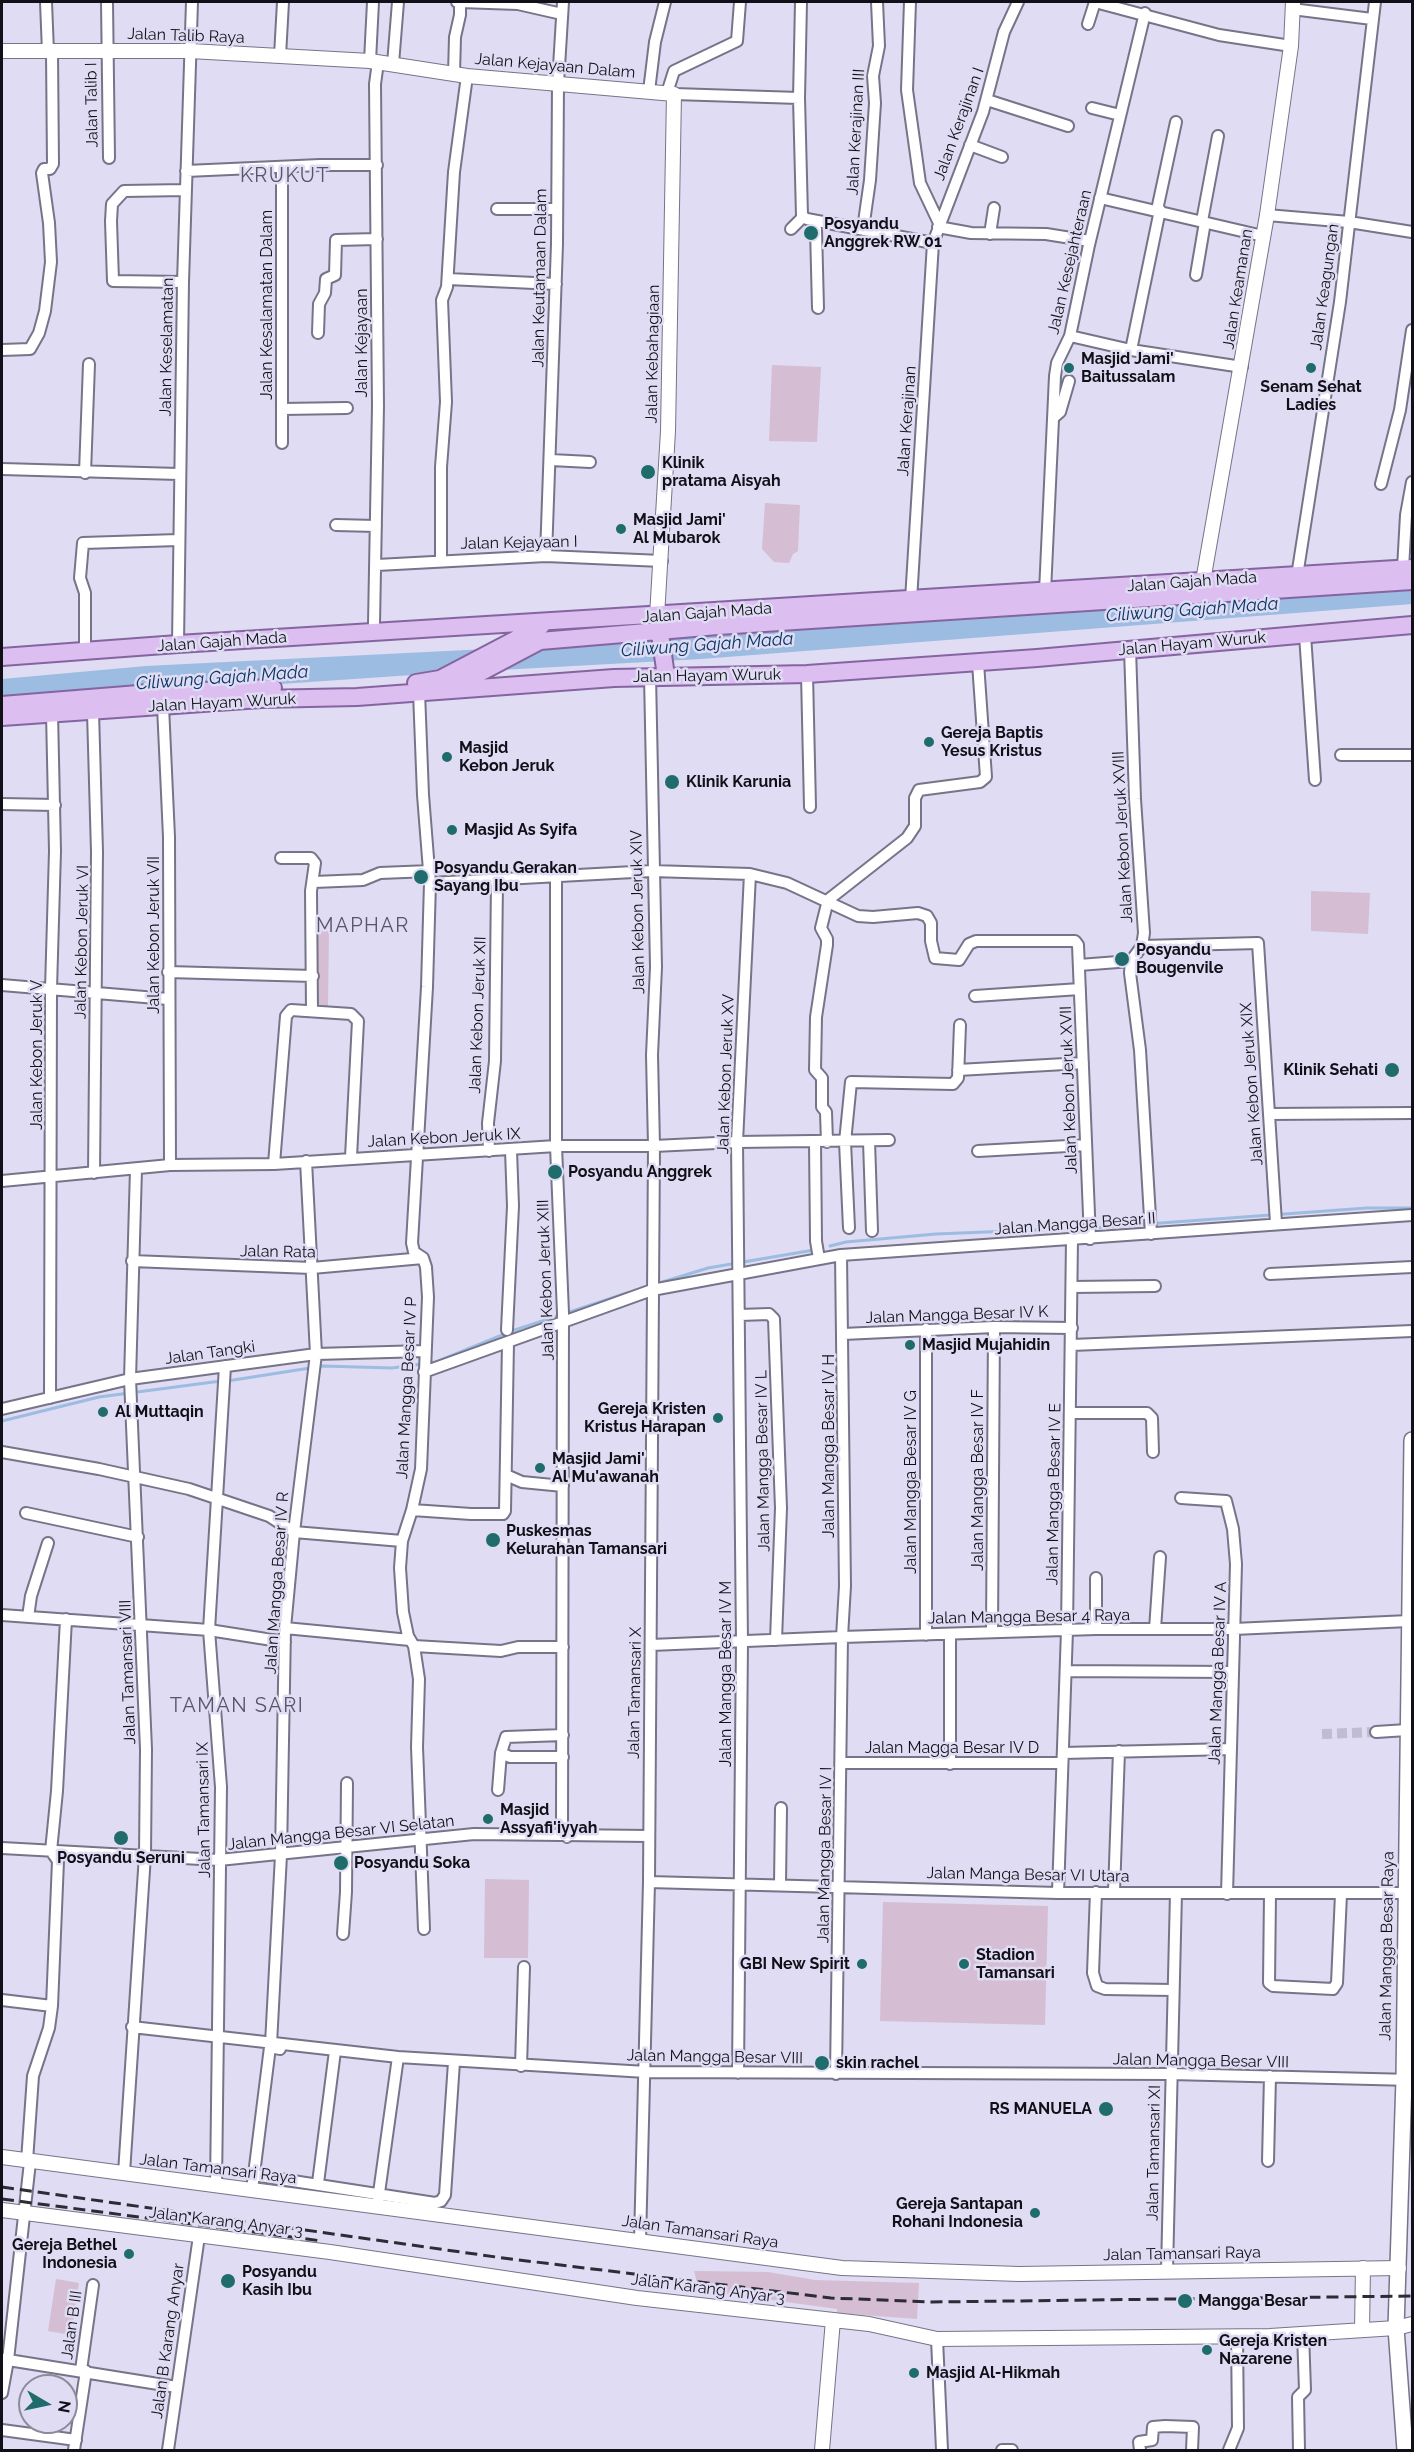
<!DOCTYPE html>
<html>
<head>
<meta charset="utf-8">
<style>
	body { margin:0 }
	#map { position:relative; width:1414px; height:2452px; overflow:hidden; background:#dfdcf3; font-family:Raleway,sans-serif }
	canvas { display:block }
	.frame { position:absolute; inset:0; border:3px solid #111018; pointer-events:none }
	.north { position:absolute; left:18px; top:2374px; width:60px; height:60px; box-sizing:border-box; background:#dfdcf3; border:2px solid #8d8a9b; border-radius:50%; rotate:99deg; font-size:16px; font-weight:700; line-height:24px; text-align:center; color:#111018 }
	.north::after { content:''; display:block; margin:auto; width:21px; height:27px; background:#206c6c; clip-path:polygon(50% 0,100% 100%,50% 72%,0 100%) }
</style>
</head>
<body>
<div id="map">
<canvas width="1414" height="2452"></canvas>
<div class="frame"></div>
<div class="north">N</div>
</div>
<script>
const ctx = document.querySelector('canvas').getContext('2d');
ctx.lineJoin = 'round';
function fill(path, color) { ctx.fillStyle = color; ctx.fill(path, 'evenodd'); }
const shape = rows => new Path2D(rows.map(r => 'M' + r).join(''));
function trace(path, color, width, dash) { ctx.strokeStyle = color; ctx.lineWidth = width; ctx.lineCap = dash ? 'butt' : 'round'; ctx.setLineDash(dash || []); ctx.stroke(path); }
function write(font, color, halo, rows, align = 'center') {
  ctx.font = font + ' Raleway,sans-serif'; ctx.lineWidth = 5; ctx.setLineDash([]); ctx.textBaseline = 'middle'; ctx.strokeStyle = halo; ctx.fillStyle = color; for (const [text, x, y, turn = 0] of rows) {
    ctx.save(); ctx.translate(x, y); ctx.rotate((+turn || 0) * Math.PI / 180); ctx.textAlign = isNaN(turn) ? turn : align; if (halo) ctx.strokeText(text, 0, 0); ctx.fillText(text, 0, 0); ctx.restore();
  }
}
const green = shape([
	[772,365,821,367,817,442,769,441],
	[765,503,800,505,798,551,793,554,789,563,774,562,762,549],
	[1311,891,1370,893,1368,934,1311,931],
	[317,931,329,931,328,1007,316,1007],
	[485,1879,529,1880,528,1958,484,1958],
	[883,1902,1048,1906,1045,2025,880,2021],
	[694,2271,768,2272,815,2280,919,2283,917,2319,837,2313,837,2309,699,2290],
	[56,2279,79,2283,71,2335,48,2331]
]);
const water = shape([
	[1412,584,1412,604,701,659,427,674,2,703,2,679,146,666,627,642]
]);
const stream = shape([
	[1092,1228,1367,1208,1412,1208],
	[830,1246,846,1242,936,1234,1086,1228],
	[656,1284,708,1268,814,1250],
	[227,1381,323,1366,392,1368,436,1362,512,1331,627,1293],
	[2,1421,99,1397,221,1381]
]);
const minorTunnel = shape([
	[1322,1734,1376,1732]
]);
const minor = shape([
	[46,2,48,52],
	[107,2,109,158],
	[460,2,518,4,562,14],
	[801,2,799,98,802,216,807,219,933,243],
	[910,2,907,90,920,183,939,223],
	[1095,2,1219,35,1291,46],
	[1292,9,1372,19],
	[1088,24,1095,2],
	[280,56,283,2],
	[370,61,373,2],
	[393,64,398,2],
	[454,74,455,37,460,15,460,2,457,2],
	[649,91,655,42,665,2],
	[667,93,674,71,737,41,740,2],
	[674,94,799,98],
	[987,100,1068,126],
	[1092,108,1120,115],
	[970,145,1002,157],
	[186,171,320,165,377,165],
	[1100,198,1263,236],
	[497,209,557,209],
	[1157,210,1176,122],
	[1267,215,1349,222,1412,232],
	[1202,221,1218,136],
	[938,227,971,233,1046,234,1090,241],
	[791,229,803,217],
	[816,229,818,308],
	[863,229,870,180,875,103,873,76,879,46,877,2],
	[990,234,994,208],
	[1196,275,1205,222],
	[448,279,556,284],
	[183,282,113,281,111,221,112,204,124,191,185,190],
	[318,333,319,304,325,293,326,279,335,275,336,240,377,239],
	[1070,336,1131,350,1242,367],
	[2,350,30,349,39,333,45,311,51,262,49,223,42,173,44,169,50,169,53,164,52,53],
	[1131,350,1160,210],
	[282,409,347,408],
	[1053,418,1060,412,1069,381],
	[282,443,282,168],
	[551,460,590,462],
	[2,469,179,474],
	[85,473,89,364],
	[1381,484,1400,410,1412,330],
	[336,525,376,526],
	[546,556,557,244,558,83,563,2],
	[441,560,441,467,446,402,442,300,447,287,454,172,467,76],
	[377,565,546,556,662,561],
	[1403,569,1406,515,1412,482],
	[1297,576,1340,302,1375,2],
	[1045,592,1055,376,1057,363,1070,336,1089,245,1145,13],
	[911,600,933,243,983,112,1004,32,1018,2],
	[374,624,378,406,375,84,378,62],
	[1305,635,1315,780],
	[178,644,183,282,192,2],
	[1130,649,1135,799,1144,933,1142,946,1131,961,1130,973,1140,1050,1151,1234],
	[85,651,85,593,80,578,83,543,178,540],
	[807,674,810,807],
	[419,692,423,795,430,883,427,987,412,1243,414,1252,423,1258,426,1267,428,1297,421,1469,412,1510,402,1541,400,1568,403,1612,408,1636,414,1646,419,1679,417,1747,424,1929],
	[163,706,169,837,170,1165],
	[93,712,97,852,94,1173],
	[1341,755,1412,755],
	[2,804,55,805],
	[281,858,311,858,315,863,311,891,312,1011],
	[556,876,556,1146,563,1313,562,1826,567,1837],
	[314,882,363,880,380,873,430,871],
	[430,883,652,871,750,874,787,883,858,916,873,917,918,913,927,916,931,923,931,941,935,958,959,960,969,944,976,941,1075,941,1078,945,1090,1239],
	[828,900,907,838,915,826,915,798,919,790,980,782,986,777,978,663],
	[1142,946,1258,943,1276,1223],
	[1079,965,1131,961],
	[168,972,313,976],
	[2,985,168,999],
	[975,996,1080,989],
	[958,1070,1083,1063],
	[1269,1114,1412,1113],
	[869,1141,872,1231],
	[815,1142,816,1241,819,1259],
	[827,1142,826,1112,822,1107,822,1078,815,1070,816,1017,827,945,827,939,821,928,828,900],
	[489,1151,488,1123,495,1061,497,880],
	[978,1151,1086,1145],
	[274,1164,286,1016,291,1010,351,1014,358,1021,351,1157],
	[2,1181,170,1165,274,1164,556,1146,654,1146,737,1142,889,1140],
	[849,1228,845,1142,851,1082,953,1084,958,1078,960,1025],
	[132,1261,312,1268,423,1258],
	[1270,1274,1412,1267],
	[1072,1287,1155,1286],
	[740,1315,769,1314,774,1319,781,1508,776,1640],
	[926,1329,926,1635],
	[507,1330,513,1206,511,1150],
	[843,1334,994,1327,1072,1328],
	[1072,1345,1412,1331],
	[424,1372,652,1290,841,1255,1412,1215],
	[50,1398,51,989,55,851,52,713],
	[2,1409,130,1379,316,1354,425,1351],
	[1070,1413,1147,1413,1152,1418,1153,1452],
	[2,1452,99,1469,189,1489,269,1516,294,1532,402,1541],
	[506,1475,522,1482,563,1486],
	[1181,1498,1226,1501,1233,1529,1236,1564,1227,1894],
	[412,1510,471,1514,503,1514,505,1511,508,1343],
	[26,1513,138,1537],
	[1096,1578,1096,1629],
	[2,1615,209,1630,285,1642],
	[28,1617,31,1596,48,1543],
	[285,1628,410,1640],
	[1155,1629,1160,1557],
	[992,1632,994,1327],
	[950,1635,950,1764],
	[651,1645,842,1637,1096,1629,1234,1629,1409,1621],
	[414,1646,501,1651,518,1647,563,1647],
	[1066,1671,1232,1672],
	[1376,1732,1407,1730],
	[1063,1753,1231,1749],
	[563,1757,510,1757,501,1753,506,1737,563,1735],
	[842,1763,1062,1763],
	[498,1790,501,1753],
	[2,1848,219,1860,474,1834,649,1836],
	[649,1882,1058,1893,1406,1893],
	[780,1884,781,1808],
	[1096,1892,1093,1973,1097,1986,1105,1989,1173,1990],
	[1114,1892,1119,1751],
	[1058,1893,1067,1630,1072,1239],
	[1270,1894,1269,1983,1273,1986,1333,1989,1337,1983,1341,1894],
	[343,1934,346,1892,347,1783],
	[2,2000,52,2006],
	[132,2027,398,2057,646,2072,1171,2074,1412,2080],
	[271,2044,281,1855,285,1628,294,1532,316,1354,306,1161],
	[521,2066,524,1967],
	[738,2073,742,1642,737,1142,750,874],
	[836,2074,842,1637,845,1586,841,1255],
	[27,2161,33,2076,49,2028,52,2006,58,1861,51,1851,57,1791,66,1619],
	[1268,2161,1270,2076],
	[124,2173,145,1855,146,1749,130,1379,136,1169],
	[254,2175,435,2203,441,2201,445,2195,454,2062],
	[318,2183,335,2051],
	[216,2186,221,1787,209,1630,225,1366],
	[252,2190,270,2047,280,2049],
	[378,2200,398,2057],
	[640,2241,649,1882,654,1146,652,1055,656,967,650,676],
	[1167,2270,1176,1893],
	[937,2339,942,2450],
	[2,2359,177,2387],
	[81,2370,93,2285],
	[2,2393,8,2360,30,2162],
	[2,2430,76,2440],
	[74,2450,86,2371],
	[168,2450,199,2236],
	[1002,2450,1012,2450],
	[1140,2450,1139,2442,1152,2440,1153,2427,1165,2426,1193,2427,1192,2450],
	[1229,2450,1238,2428,1237,2336],
	[1299,2450,1298,2397,1305,2390,1303,2333]
]);
const tertiary = shape([
	[2,51,190,51,370,61,467,76,674,94,668,431,657,616],
	[1203,581,1267,215,1291,46,1293,2],
	[2,2157,842,2268,1019,2274,1399,2268],
	[2,2210,330,2252,637,2298,869,2324,937,2339,1270,2336,1396,2328,1412,2324],
	[1362,2330,1363,2268],
	[822,2450,833,2320]
]);
const secondary = shape([
	[1405,2450,1396,2328,1404,2079,1412,1440]
]);
const primary = shape([
	[658,620,666,676],
	[2,657,178,644,1412,568],
	[416,683,440,679,541,626],
	[455,686,540,641,718,626,1412,581],
	[2,705,151,693,273,688],
	[2,717,261,699,357,697,614,678,807,674,1037,658,1412,625]
]);
const rail = shape([
	[2,2187,503,2258,831,2298,932,2302,1412,2296],
	[2,2199,322,2241]
]);
const markers = [
	[811,233,8,"#206c6c"],
	[1069,368,6,"#206c6c"],
	[1311,368,6,"#206c6c"],
	[648,472,8,"#206c6c"],
	[621,529,6,"#206c6c"],
	[929,742,6,"#206c6c"],
	[447,757,6,"#206c6c"],
	[672,782,8,"#206c6c"],
	[452,830,6,"#206c6c"],
	[421,877,8,"#206c6c"],
	[1122,959,8,"#206c6c"],
	[1392,1070,8,"#206c6c"],
	[555,1172,8,"#206c6c"],
	[910,1345,6,"#206c6c"],
	[103,1412,6,"#206c6c"],
	[718,1418,6,"#206c6c"],
	[540,1468,6,"#206c6c"],
	[493,1540,8,"#206c6c"],
	[488,1819,6,"#206c6c"],
	[121,1838,8,"#206c6c"],
	[341,1863,8,"#206c6c"],
	[862,1964,6,"#206c6c"],
	[964,1964,6,"#206c6c"],
	[822,2063,8,"#206c6c"],
	[1106,2109,8,"#206c6c"],
	[1035,2213,6,"#206c6c"],
	[129,2254,6,"#206c6c"],
	[228,2281,8,"#206c6c"],
	[1185,2301,8,"#206c6c"],
	[1207,2350,6,"#206c6c"],
	[914,2373,6,"#206c6c"]
];
const streetNames = [
	["Jalan Talib Raya",186,36,2],
	["Jalan Kejayaan Dalam",555,66,5],
	["Jalan Talib I",92,105,-91],
	["Jalan Kerajinan I",959,124,-70],
	["Jalan Kerajinan III",856,132,-87],
	["Jalan Kesejahteraan",1070,262,-77],
	["Jalan Keutamaan Dalam",540,278,-89],
	["Jalan Keagungan",1325,287,-82],
	["Jalan Keamanan",1238,289,-81],
	["Jalan Kesalamatan Dalam",267,305,-90],
	["Jalan Kejayaan",362,343,-90],
	["Jalan Keselamatan",167,347,-89],
	["Jalan Kebahagiaan",653,354,-89],
	["Jalan Kerajinan",907,421,-86],
	["Jalan Kejayaan I",519,543,-1],
	["Jalan Gajah Mada",1192,582,-4],
	["Jalan Gajah Mada",707,613,-4],
	["Jalan Gajah Mada",222,642,-4],
	["Jalan Hayam Wuruk",1192,644,-5],
	["Jalan Hayam Wuruk",707,676,-1],
	["Jalan Hayam Wuruk",222,703,-3],
	["Jalan Kebon Jeruk XVIII",1123,837,-93],
	["Jalan Kebon Jeruk XIV",638,912,-91],
	["Jalan Kebon Jeruk VII",154,935,-90],
	["Jalan Kebon Jeruk VI",82,942,-89],
	["Jalan Kebon Jeruk XII",478,1015,-88],
	["Jalan Kebon Jeruk V",37,1055,-90],
	["Jalan Kebon Jeruk XV",726,1074,-88],
	["Jalan Kebon Jeruk XIX",1252,1084,-94],
	["Jalan Kebon Jeruk XVII",1069,1090,-92],
	["Jalan Kebon Jeruk IX",444,1138,-3],
	["Jalan Mangga Besar II",1075,1224,-4],
	["Jalan Rata",278,1252,1],
	["Jalan Kebon Jeruk XIII",546,1280,-92],
	["Jalan Mangga Besar IV K",957,1315,-2],
	["Jalan Tangki",210,1353,-8],
	["Jalan Mangga Besar IV P",407,1388,-87],
	["Jalan Mangga Besar IV H",829,1446,-90],
	["Jalan Mangga Besar IV L",763,1461,-91],
	["Jalan Mangga Besar IV F",978,1480,-90],
	["Jalan Mangga Besar IV G",911,1482,-90],
	["Jalan Mangga Besar IV E",1054,1494,-89],
	["Jalan Mangga Besar IV R",277,1583,-86],
	["Jalan Mangga Besar 4 Raya",1029,1617,-1],
	["Jalan Tamansari VIII",128,1672,-92],
	["Jalan Mangga Besar IV A",1218,1673,-88],
	["Jalan Mangga Besar IV M",726,1674,-90],
	["Jalan Tamansari X",635,1693,-89],
	["Jalan Magga Besar IV D",952,1748],
	["Jalan Tamansari IX",204,1810,-91],
	["Jalan Mangga Besar VI Selatan",341,1833,-6],
	["Jalan Mangga Besar IV I",825,1855,-89],
	["Jalan Manga Besar VI Utara",1028,1875,1],
	["Jalan Mangga Besar Raya",1387,1946,-89],
	["Jalan Mangga Besar VIII",715,2057,1],
	["Jalan Mangga Besar VIII",1201,2061,1],
	["Jalan Tamansari XI",1154,2153,-89],
	["Jalan Tamansari Raya",218,2169,7],
	["Jalan Karang Anyar 3",226,2222,7],
	["Jalan Tamansari Raya",700,2232,8],
	["Jalan Tamansari Raya",1182,2254,-1],
	["Jalan Karang Anyar 3",708,2289,7],
	["Jalan B III",72,2325,-82],
	["Jalan B Karang Anyar",168,2341,-82]
];
const poiNames = [
	["Posyandu",824,224],
	["Anggrek RW 01",824,242],
	["Masjid Jami'",1081,359],
	["Baitussalam",1081,377],
	["Senam Sehat",1311,387,"center"],
	["Ladies",1311,405,"center"],
	["Klinik",662,463],
	["pratama Aisyah",662,481],
	["Masjid Jami'",633,520],
	["Al Mubarok",633,538],
	["Gereja Baptis",941,733],
	["Yesus Kristus",941,751],
	["Masjid",459,748],
	["Kebon Jeruk",459,766],
	["Klinik Karunia",686,782],
	["Masjid As Syifa",464,830],
	["Posyandu Gerakan",434,868],
	["Sayang Ibu",434,886],
	["Posyandu",1136,950],
	["Bougenvile",1136,968],
	["Klinik Sehati",1378,1070,"right"],
	["Posyandu Anggrek",568,1172],
	["Masjid Mujahidin",922,1345],
	["Gereja Kristen",706,1409,"right"],
	["Kristus Harapan",706,1427,"right"],
	["Al Muttaqin",115,1412],
	["Masjid Jami'",552,1459],
	["Al Mu'awanah",552,1477],
	["Puskesmas",506,1531],
	["Kelurahan Tamansari",506,1549],
	["Masjid",500,1810],
	["Assyafi'iyyah",500,1828],
	["Posyandu Seruni",121,1858,"center"],
	["Posyandu Soka",354,1863],
	["Stadion",976,1955],
	["Tamansari",976,1973],
	["GBI New Spirit",850,1964,"right"],
	["skin rachel",836,2063],
	["RS MANUELA",1092,2109,"right"],
	["Gereja Santapan",1023,2204,"right"],
	["Rohani Indonesia",1023,2222,"right"],
	["Gereja Bethel",117,2245,"right"],
	["Indonesia",117,2263,"right"],
	["Posyandu",242,2272],
	["Kasih Ibu",242,2290],
	["Mangga Besar",1198,2301],
	["Gereja Kristen",1219,2341],
	["Nazarene",1219,2359],
	["Masjid Al-Hikmah",926,2373]
];
const waterNames = [
	["Ciliwung Gajah Mada",1192,610,-4],
	["Ciliwung Gajah Mada",707,645,-4],
	["Ciliwung Gajah Mada",222,678,-4]
];
const quarterNames = [
	["KRUKUT",285,176],
	["MAPHAR",363,926],
	["TAMAN SARI",237,1706]
];
fill(green, '#d5bdd3');
fill(water, '#9cbce1');
trace(stream, '#9cbce1', 3);
trace(minorTunnel, '#c0bdd2', 10, [10, 5]);
trace(minor, '#767488', 14);
trace(tertiary, '#767488', 16);
trace(secondary, '#767488', 18);
trace(primary, '#85659f', 20);
trace(minor, '#fff', 10);
trace(tertiary, '#fff', 14);
trace(secondary, '#fff', 15);
trace(primary, '#dcbef1', 16);
trace(rail, '#2d2b35', 3, [12, 6]);
for (const [x, y, r, color] of markers) { const dot = new Path2D(); dot.arc(x, y, r, 0, 2 * Math.PI); ctx.fillStyle = color; ctx.fill(dot); trace(dot, '#dfdcf3', 2); }
write('16px', '#111018', '#dfdcf3', streetNames);
write('bold 16px', '#111018', '#dfdcf3', poiNames, 'left');
write('italic 18px', '#093866', '#dfdcf3', waterNames);
ctx.letterSpacing = '1.5px';
write('20px', '#575568', '#dfdcf3', quarterNames);
ctx.letterSpacing = '0px';
</script>
</body>
</html>
